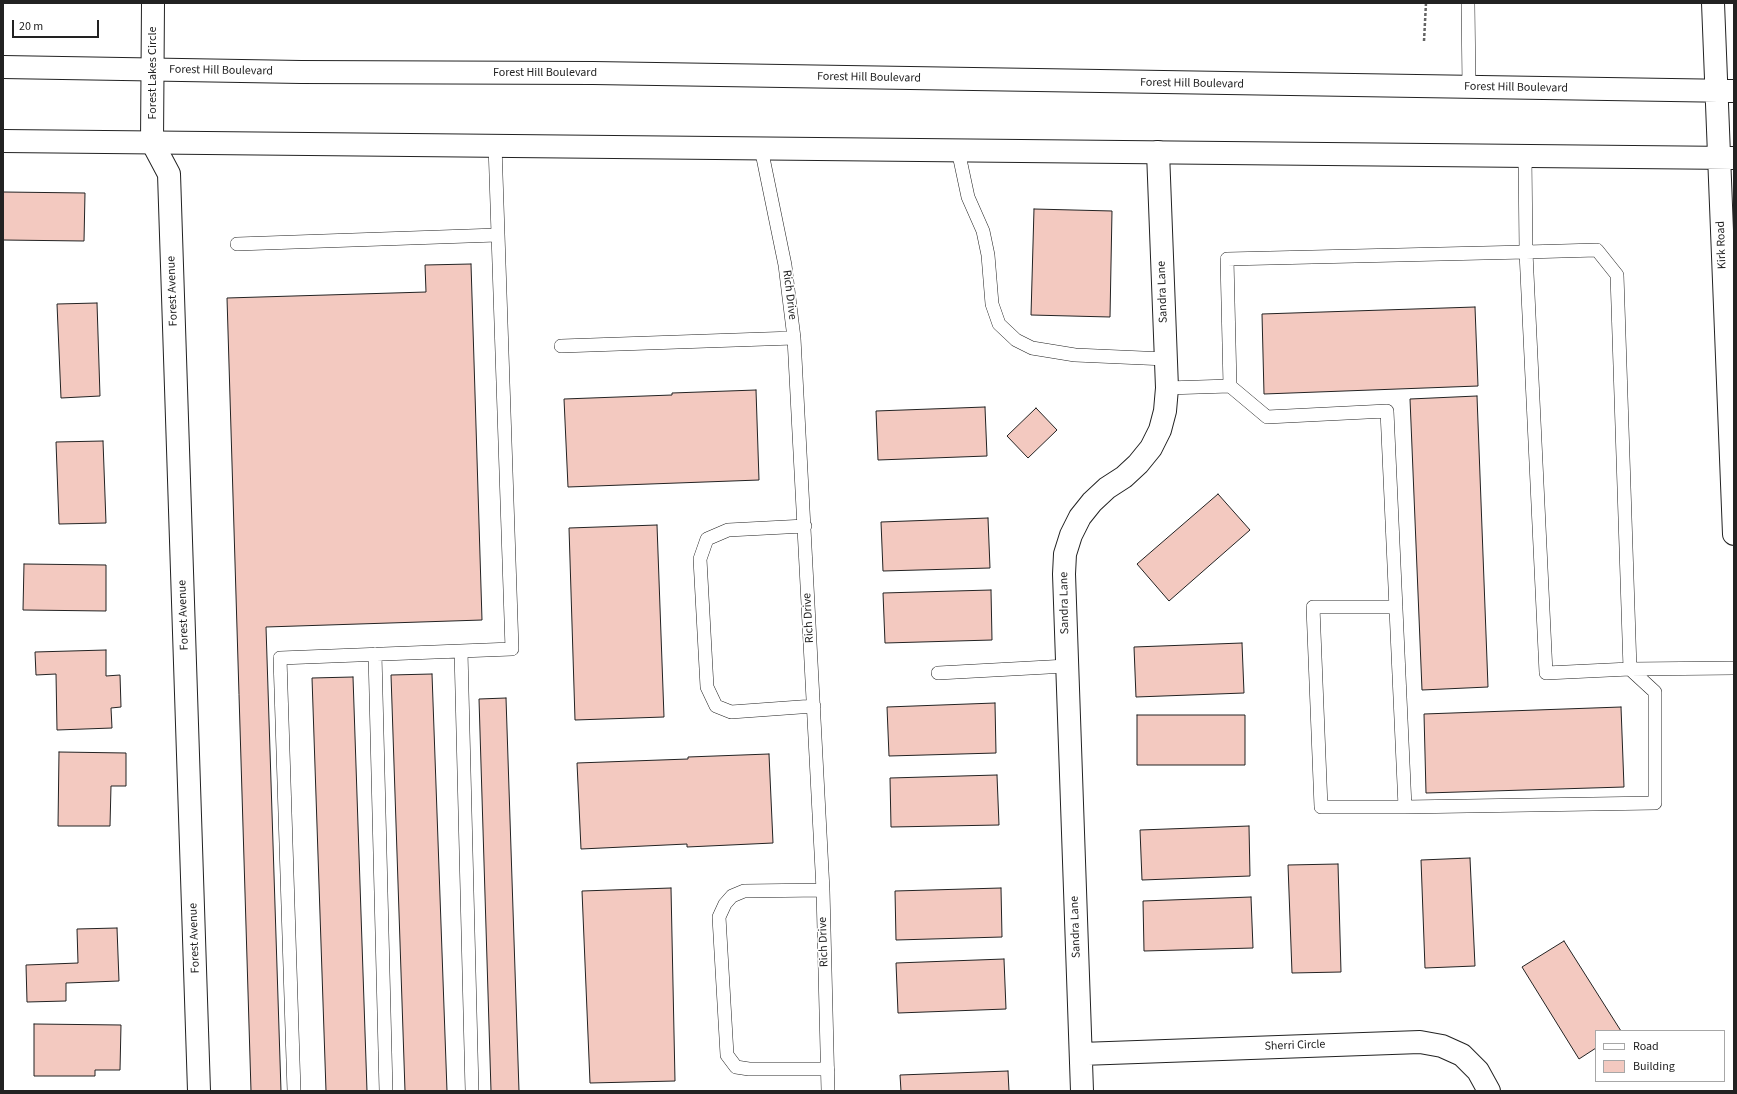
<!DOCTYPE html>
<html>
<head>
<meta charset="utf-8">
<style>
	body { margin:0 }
	#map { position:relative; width:1737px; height:1094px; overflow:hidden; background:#fff; font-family:"Source Sans 3",sans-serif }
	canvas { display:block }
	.frame { position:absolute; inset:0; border:4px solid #222; pointer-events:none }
	.legend { position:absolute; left:1595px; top:1030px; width:130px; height:52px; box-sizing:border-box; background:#fff; border:1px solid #a7a7a7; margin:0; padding:5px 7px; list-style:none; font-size:12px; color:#222 }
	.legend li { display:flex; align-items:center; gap:8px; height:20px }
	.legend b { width:20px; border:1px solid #a7a7a7 }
	.scale { position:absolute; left:12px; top:20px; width:87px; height:18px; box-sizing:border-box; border:2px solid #222; border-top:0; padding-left:5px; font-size:12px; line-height:14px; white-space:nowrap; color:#222; -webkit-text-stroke:3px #fff; paint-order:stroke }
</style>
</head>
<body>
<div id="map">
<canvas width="1737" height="1094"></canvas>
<div class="frame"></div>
<ul class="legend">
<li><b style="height:5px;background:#fff"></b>Road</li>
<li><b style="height:11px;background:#f3c9c0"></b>Building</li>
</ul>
<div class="scale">20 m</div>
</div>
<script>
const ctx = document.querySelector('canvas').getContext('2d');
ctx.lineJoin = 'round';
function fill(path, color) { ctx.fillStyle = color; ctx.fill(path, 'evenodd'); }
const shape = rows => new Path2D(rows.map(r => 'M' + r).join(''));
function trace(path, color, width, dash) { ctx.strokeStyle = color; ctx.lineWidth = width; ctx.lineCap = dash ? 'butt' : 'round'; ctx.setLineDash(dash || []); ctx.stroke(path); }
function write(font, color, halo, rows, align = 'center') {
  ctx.font = font + ' "Source Sans 3",sans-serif'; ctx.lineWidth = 3; ctx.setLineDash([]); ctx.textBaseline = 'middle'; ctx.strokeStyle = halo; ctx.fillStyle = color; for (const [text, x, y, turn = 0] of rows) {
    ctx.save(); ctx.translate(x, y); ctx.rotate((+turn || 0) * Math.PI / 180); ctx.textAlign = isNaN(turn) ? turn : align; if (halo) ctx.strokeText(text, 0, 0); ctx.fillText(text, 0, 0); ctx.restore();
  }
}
const building = shape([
	[3,192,85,193,84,241,3,240,3,192],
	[1034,209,1112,211,1110,317,1031,315,1034,209],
	[471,264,482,620,266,627,281,1091,251,1091,227,298,426,292,425,265,471,264],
	[97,303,100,396,61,398,57,304,97,303],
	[1475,307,1478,386,1264,394,1262,314,1475,307],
	[756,390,759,480,568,487,564,399,672,395,672,393,756,390],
	[1477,396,1488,687,1422,690,1410,399,1477,396],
	[985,407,987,456,878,460,876,411,985,407],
	[1036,408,1057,430,1028,458,1007,436,1036,408],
	[103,441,106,523,59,524,56,442,103,441],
	[1218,494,1250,530,1169,601,1137,564,1218,494],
	[988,518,990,568,883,571,881,522,988,518],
	[657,525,664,717,575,720,569,528,657,525],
	[24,564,106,565,106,611,23,610,24,564],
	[991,590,992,640,885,643,883,593,991,590],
	[1242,643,1244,693,1136,697,1134,647,1242,643],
	[106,650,106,676,120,675,121,707,111,708,112,728,57,730,56,674,36,675,35,652,106,650],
	[432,674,447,1091,405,1091,391,675,432,674],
	[353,677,367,1091,326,1091,312,678,353,677],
	[506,698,519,1091,491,1091,479,699,506,698],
	[995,703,996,753,889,756,887,707,995,703],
	[1621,707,1624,787,1426,793,1424,714,1621,707],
	[1137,715,1245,715,1245,765,1137,765,1137,715],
	[59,752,126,753,126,786,111,786,110,826,58,826,59,752],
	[769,754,773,843,687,847,687,844,581,849,577,763,688,759,688,757,769,754],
	[997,775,999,825,891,827,890,778,997,775],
	[1249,826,1250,876,1142,880,1140,830,1249,826],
	[1470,858,1475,966,1425,968,1421,860,1470,858],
	[1338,864,1341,972,1292,973,1288,865,1338,864],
	[671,888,675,1081,590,1083,582,891,671,888],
	[1001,888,1002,937,896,940,895,891,1001,888],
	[1251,897,1253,948,1144,951,1143,901,1251,897],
	[117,928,119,981,66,983,66,1001,27,1002,26,965,78,963,77,929,117,928],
	[1564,941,1621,1031,1596,1031,1596,1048,1579,1059,1522,967,1564,941],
	[1004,959,1006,1009,898,1013,896,963,1004,959],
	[34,1024,121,1025,120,1070,95,1070,95,1076,34,1076,34,1024],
	[1008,1071,1009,1091,901,1091,900,1075,1008,1071]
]);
const path = shape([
	[1424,41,1426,3]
]);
const lane = shape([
	[1468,3,1469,87],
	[761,148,785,265,794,338,823,890,828,1091],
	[958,150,968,197,983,231,988,255,992,304,999,324,1016,340,1032,348,1075,355,1166,359],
	[237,244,497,235],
	[561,346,794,338],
	[1230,386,1267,417,1387,411,1405,807,1655,803,1655,692,1630,669],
	[1167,388,1230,386,1227,259,1526,252,1597,250,1617,275,1630,669,1546,673,1526,252,1525,155],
	[805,526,728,530,707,539,700,559,707,687,716,706,731,712,814,706],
	[1396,607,1313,607,1321,807,1405,807],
	[461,651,472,1091],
	[375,654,386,1091],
	[1630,669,1734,668],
	[938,673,1067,666],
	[823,890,744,891,732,896,725,904,719,917,727,1055,736,1067,749,1069,828,1069],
	[294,1091,280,658,512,649,495,145]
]);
const street = shape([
	[153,3,152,142,169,174,199,1091],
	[1081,1054,1420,1042,1442,1046,1462,1055,1478,1071,1489,1091],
	[1082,1091,1064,574,1065,554,1071,535,1080,517,1092,502,1107,488,1124,477,1138,464,1151,448,1160,430,1165,411,1167,388,1158,152]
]);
const secondary = shape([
	[1713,3,1734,534],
	[3,67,301,72,593,73,1734,91],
	[3,141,1734,158]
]);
const streetNames = [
	["Forest Hill Boulevard",221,71,1],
	["Forest Lakes Circle",153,73,-90],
	["Forest Hill Boulevard",545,73],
	["Forest Hill Boulevard",869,78,1],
	["Forest Hill Boulevard",1192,84,1],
	["Forest Hill Boulevard",1516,88,1],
	["Kirk Road",1722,245,-92],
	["Forest Avenue",173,291,-92],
	["Sandra Lane",1163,292,-92],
	["Rich Drive",789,295,83],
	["Sandra Lane",1065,603,-91],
	["Forest Avenue",184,615,-92],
	["Rich Drive",809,618,-93],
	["Sandra Lane",1076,927,-92],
	["Forest Avenue",195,938,-92],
	["Rich Drive",824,942,-92],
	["Sherri Circle",1295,1046,-2]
];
fill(building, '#f3c9c0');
trace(building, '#222', 1);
trace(lane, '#222', 14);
trace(street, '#222', 24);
trace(secondary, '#222', 24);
trace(path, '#646464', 2.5, [3, 2]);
trace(lane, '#fff', 13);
trace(street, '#fff', 22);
trace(secondary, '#fff', 22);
write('12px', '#222', '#fff', streetNames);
</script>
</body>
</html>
